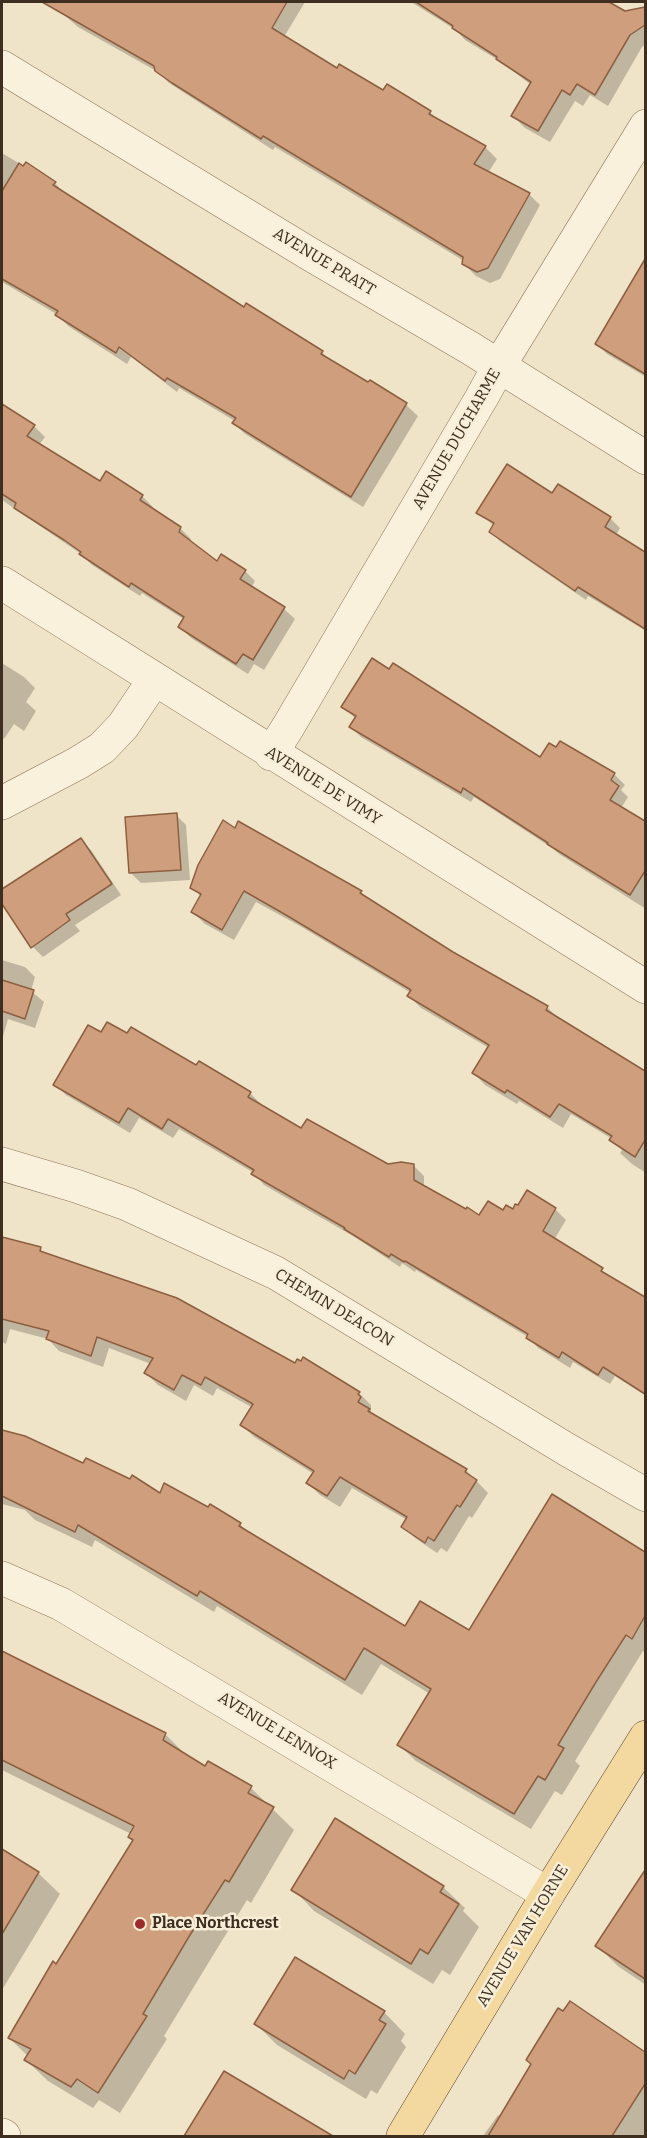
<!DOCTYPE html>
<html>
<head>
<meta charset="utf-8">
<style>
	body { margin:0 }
	#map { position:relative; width:647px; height:2138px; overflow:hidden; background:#f0e4c8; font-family:Bitter,serif }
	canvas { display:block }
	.frame { position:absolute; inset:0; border:3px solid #3d2e20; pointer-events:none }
</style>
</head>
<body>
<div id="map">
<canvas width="647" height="2138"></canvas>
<div class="frame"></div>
</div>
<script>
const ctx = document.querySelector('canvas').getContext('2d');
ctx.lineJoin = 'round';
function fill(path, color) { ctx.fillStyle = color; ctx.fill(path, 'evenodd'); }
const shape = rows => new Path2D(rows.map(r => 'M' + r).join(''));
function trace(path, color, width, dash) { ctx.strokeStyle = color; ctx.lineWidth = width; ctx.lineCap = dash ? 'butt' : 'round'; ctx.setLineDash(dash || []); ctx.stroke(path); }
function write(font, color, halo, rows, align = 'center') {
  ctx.font = font + ' Bitter,serif'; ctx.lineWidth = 5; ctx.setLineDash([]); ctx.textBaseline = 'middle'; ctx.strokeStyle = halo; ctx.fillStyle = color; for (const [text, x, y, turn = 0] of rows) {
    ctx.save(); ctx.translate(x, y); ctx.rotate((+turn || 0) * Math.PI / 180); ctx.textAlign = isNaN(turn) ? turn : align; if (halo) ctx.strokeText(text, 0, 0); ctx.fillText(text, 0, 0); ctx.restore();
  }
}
const shadow = shape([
	[49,2,221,2,248,16,256,2,305,2,284,37,338,70,383,93,430,112,440,122,485,147,497,159,488,173,529,194,540,205,500,279,490,283,476,276,464,264,464,261,275,147,273,150,186,94,169,83,158,72,78,27],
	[411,2,606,2,624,13,646,9,646,44,642,47,608,106,590,95,583,106,575,101,550,142,525,128,513,116,531,85,503,63,465,40,456,30],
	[2,153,25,167,26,164,55,183,66,195,244,309,322,352,332,363,368,384,370,382,406,405,418,416,363,507,245,434,234,423,235,421,179,388,177,392,131,357,127,364,68,326,58,315,2,282],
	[646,264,646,377,607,354,597,344],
	[2,405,34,426,45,437,39,445,100,483,142,496,153,507,151,509,180,528,191,539,190,542,218,563,245,571,255,581,251,588,284,609,295,619,264,670,254,664,248,674,191,638,180,627,185,620,142,593,140,596,92,565,81,554,2,500],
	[553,495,610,518,620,528,616,535,646,554,646,631,588,596,586,600,501,542,491,532,494,526,478,512],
	[2,663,24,677,35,688,26,702,36,711,24,731,14,724,4,739,2,738],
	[343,707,540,759,556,749,560,743,615,775,625,785,621,790,628,797,621,808,646,823,646,909,559,854,552,848,474,797,471,802,361,737,351,727,356,719],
	[176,815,186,825,190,880,141,883,131,873],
	[81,840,91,850,121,895,75,925,80,931,43,957,33,947,2,901,2,891],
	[192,887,361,892,371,902,453,953,547,1007,560,1020,646,1073,646,1173,632,1164,620,1153,622,1150,612,1139,571,1114,563,1128,519,1101,517,1104,485,1085,474,1073,489,1048,421,1008,409,996,411,993,300,926,256,902,234,940,205,924,193,912,201,897],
	[2,960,25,967,35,977,31,991,44,1002,35,1028,8,1019,2,1040],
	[101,1034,197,1067,250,1093,261,1104,260,1106,302,1130,387,1166,413,1165,424,1176,424,1187,480,1217,514,1211,518,1208,527,1192,555,1209,566,1220,554,1240,646,1299,646,1396,615,1376,610,1384,573,1362,570,1368,538,1348,528,1337,416,1270,415,1272,402,1263,400,1267,353,1236,264,1185,254,1173,179,1129,173,1138,139,1118,130,1133,66,1095,55,1084],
	[2,1238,40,1249,46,1254,359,1393,371,1405,371,1412,377,1418,466,1470,488,1493,472,1518,469,1516,447,1552,441,1548,437,1553,415,1538,403,1527,407,1520,352,1488,340,1507,320,1495,308,1483,314,1474,254,1437,242,1425,253,1408,217,1388,213,1396,194,1385,186,1401,158,1385,146,1373,151,1364,109,1348,103,1367,59,1351,48,1339,10,1329,6,1344,2,1342],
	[2,1431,25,1437,84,1465,240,1524,251,1535,406,1628,469,1633,552,1496,646,1553,646,1653,643,1651,575,1761,580,1766,562,1795,555,1791,531,1829,416,1761,399,1745,430,1694,381,1664,362,1695,217,1606,214,1612,95,1540,92,1547,35,1520,25,1510,2,1504],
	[6,1655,165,1734,187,1756,206,1769,251,1788,294,1830,251,1903,247,1900,212,1957,164,2036,167,2039,120,2113,99,2100,93,2108,48,2081,26,2060,28,2056,9,2038,57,1966,134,1841,131,1834,2,1770,2,1665],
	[2,1851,38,1873,60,1894,2,1990],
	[646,1873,646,1985,619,1967,597,1946],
	[443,1887,465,1908,463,1911,479,1927,450,1975,442,1970,433,1984,314,1911,293,1889],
	[384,2012,405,2034,401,2041,406,2047,377,2094,371,2090,366,2099,277,2045,256,2024],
	[600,2025,646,2054,646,2136,483,2136,498,2115,500,2117],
	[225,2073,312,2126,323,2136,186,2136]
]);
const building = shape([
	[42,2,287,2,272,28,337,68,339,64,383,90,387,84,431,111,429,114,486,146,474,164,530,193,488,268,477,272,462,264,463,257,263,136,261,139,172,83,155,71,154,66,42,2],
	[416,2,609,2,625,11,645,7,645,25,630,35,595,95,577,84,570,95,562,90,538,131,511,116,531,82,496,59,497,57,452,28,453,26,416,2],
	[26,162,56,182,53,185,244,307,246,303,323,351,321,354,368,382,370,380,407,403,351,497,232,423,236,418,167,378,165,381,119,347,116,353,55,315,58,311,2,279,2,191,19,163,23,166,26,162],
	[645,259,645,374,595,344,645,259],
	[2,404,35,425,27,436,100,481,106,471,143,495,140,500,181,527,179,532,217,561,221,554,246,570,240,579,285,607,253,660,243,654,236,664,178,627,184,617,131,583,129,587,79,554,81,552,64,540,14,508,16,503,2,494,2,404],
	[507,464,552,493,558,484,611,517,605,527,645,552,645,629,578,587,575,591,489,532,494,523,476,513,507,464],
	[372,658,389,669,393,663,540,757,549,743,556,747,560,741,615,773,611,780,619,786,610,800,645,821,645,871,630,895,547,844,548,843,463,788,461,793,349,727,356,716,341,707,372,658],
	[177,813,181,870,129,873,125,817,177,813],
	[223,820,235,828,238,821,362,891,360,893,453,952,548,1006,546,1010,645,1071,645,1140,635,1157,609,1140,612,1136,559,1104,550,1117,507,1090,505,1093,472,1073,489,1045,407,996,411,990,286,915,244,891,222,930,191,912,201,894,190,888,198,865,223,820],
	[81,838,112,884,66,914,70,920,31,948,2,904,2,889,81,838],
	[2,980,34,990,25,1019,2,1011,2,980],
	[107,1022,127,1033,131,1027,196,1065,199,1061,251,1092,248,1097,301,1128,307,1119,388,1164,401,1162,414,1164,414,1180,466,1209,467,1207,479,1215,488,1201,503,1210,506,1205,513,1209,515,1204,518,1205,527,1190,556,1208,543,1231,603,1268,601,1271,645,1297,645,1394,603,1367,598,1375,562,1352,559,1358,526,1338,528,1334,405,1261,404,1262,391,1254,389,1257,344,1229,345,1228,251,1174,254,1170,168,1119,162,1129,128,1108,119,1123,53,1085,88,1025,101,1032,107,1022],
	[2,1237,41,1247,40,1251,177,1298,295,1363,297,1359,301,1361,303,1357,360,1392,358,1394,361,1397,358,1402,370,1409,368,1411,467,1469,465,1472,477,1480,460,1507,457,1505,434,1541,428,1537,425,1543,401,1527,407,1517,340,1477,327,1496,306,1483,314,1471,240,1425,253,1404,205,1377,201,1385,182,1375,174,1390,144,1373,153,1358,97,1337,91,1356,46,1339,49,1331,2,1319,2,1237],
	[2,1430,25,1436,83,1463,86,1458,130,1479,132,1475,160,1493,164,1483,208,1507,210,1504,241,1523,239,1526,405,1626,420,1601,469,1630,552,1494,645,1552,645,1616,632,1639,626,1635,596,1682,558,1745,564,1748,545,1780,538,1776,514,1814,397,1745,431,1689,364,1648,345,1680,200,1591,197,1596,78,1525,75,1532,2,1496,2,1430],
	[2,1651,166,1733,163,1740,205,1766,208,1761,252,1786,248,1793,274,1807,229,1882,225,1880,190,1935,143,2014,147,2016,98,2093,77,2079,71,2087,24,2060,31,2049,8,2038,53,1961,56,1964,133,1840,128,1837,134,1826,2,1760,2,1651],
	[335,1818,444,1886,440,1892,459,1904,428,1954,420,1949,411,1964,291,1890,335,1818],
	[2,1849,39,1872,2,1934,2,1849],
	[645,1870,645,1979,595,1946,645,1870],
	[295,1957,385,2011,379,2020,386,2024,355,2074,349,2070,344,2079,254,2024,295,1957],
	[570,2001,645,2052,645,2084,612,2136,488,2136,531,2064,526,2060,558,2008,563,2011,570,2001],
	[224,2071,333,2136,184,2136,224,2071]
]);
const minor = shape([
	[2,67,308,253,470,348,646,458],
	[2,583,646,987],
	[271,754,288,727,482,397,499,366,646,126],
	[2,803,78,763,102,748,123,726,154,680],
	[2,1164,76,1186,127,1204,276,1273,566,1449,646,1495],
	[2,1578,61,1604,548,1894],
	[2,2135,4,2136]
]);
const major = shape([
	[403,2136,548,1894,646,1737]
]);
const markers = [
	[140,1924,6,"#9e2a2b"]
];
const streetNames = [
	["AVENUE PRATT",324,262,31],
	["AVENUE DUCHARME",457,439,-60],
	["AVENUE DE VIMY",323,786,32],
	["CHEMIN DEACON",334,1308,31],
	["AVENUE LENNOX",277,1731,31],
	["AVENUE VAN HORNE",523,1936,-59]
];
const poiNames = [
	["Place Northcrest",152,1924]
];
fill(shadow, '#0003');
fill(building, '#cf9f7d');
trace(building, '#8d5f41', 1.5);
trace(minor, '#8d765c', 34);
trace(major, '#5b4430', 34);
trace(minor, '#faf1dc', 33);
trace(major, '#f3d9a0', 33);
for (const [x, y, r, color] of markers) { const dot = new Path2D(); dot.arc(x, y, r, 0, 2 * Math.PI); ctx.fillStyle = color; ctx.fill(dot); trace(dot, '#f7eed8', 2); }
write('16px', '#3d2e20', '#f7eed8', streetNames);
write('bold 16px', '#3d2e20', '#f7eed8', poiNames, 'left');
</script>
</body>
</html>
